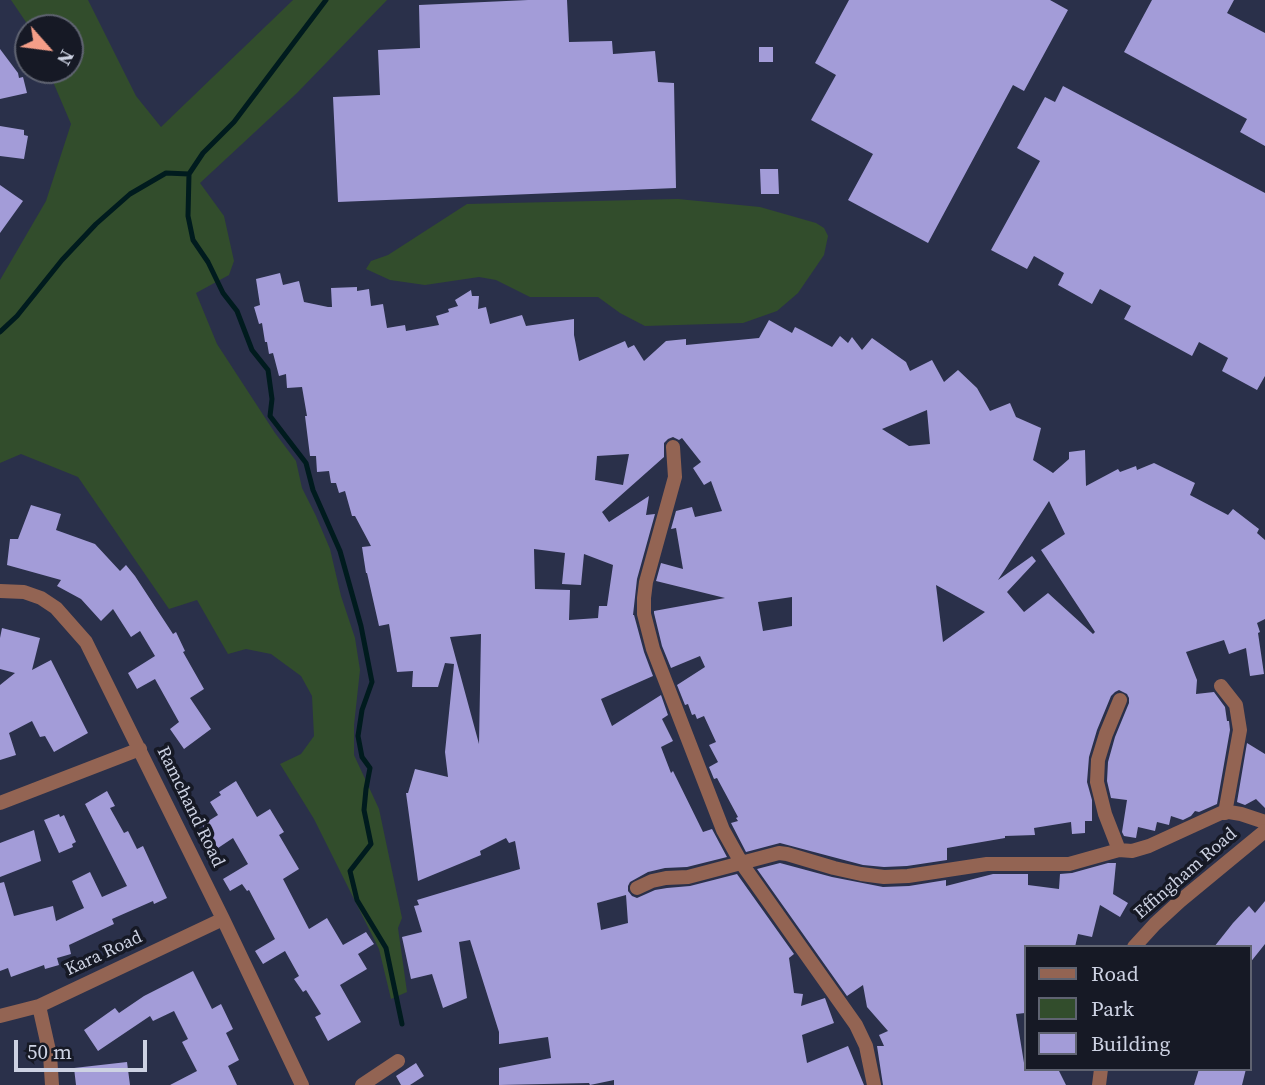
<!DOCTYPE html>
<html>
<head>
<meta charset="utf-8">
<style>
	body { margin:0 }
	#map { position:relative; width:1265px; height:1085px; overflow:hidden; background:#2a304a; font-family:"Source Serif 4",serif }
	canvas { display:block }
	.legend { position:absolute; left:1024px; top:945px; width:228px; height:126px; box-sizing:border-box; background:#161925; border:2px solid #5f6371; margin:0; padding:9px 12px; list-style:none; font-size:21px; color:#cdd2e3 }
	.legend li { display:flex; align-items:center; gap:14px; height:35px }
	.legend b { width:35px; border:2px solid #5f6371 }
	.north { position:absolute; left:14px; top:14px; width:70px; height:70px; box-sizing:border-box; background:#161925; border:2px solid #5f6371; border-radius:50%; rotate:118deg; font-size:19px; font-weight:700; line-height:28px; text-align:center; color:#cdd2e3 }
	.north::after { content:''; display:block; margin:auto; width:24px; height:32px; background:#f49e88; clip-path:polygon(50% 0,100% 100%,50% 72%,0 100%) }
	.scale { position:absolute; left:14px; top:1040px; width:133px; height:32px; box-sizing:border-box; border:4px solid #cdd2e3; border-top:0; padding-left:9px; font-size:21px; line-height:24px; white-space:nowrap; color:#cdd2e3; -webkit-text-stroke:5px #161925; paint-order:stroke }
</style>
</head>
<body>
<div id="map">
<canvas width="1265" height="1085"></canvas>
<ul class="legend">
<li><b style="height:9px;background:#936453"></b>Road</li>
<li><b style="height:19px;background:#324d2c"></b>Park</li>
<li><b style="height:19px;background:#a39cd8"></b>Building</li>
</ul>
<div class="north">N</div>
<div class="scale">50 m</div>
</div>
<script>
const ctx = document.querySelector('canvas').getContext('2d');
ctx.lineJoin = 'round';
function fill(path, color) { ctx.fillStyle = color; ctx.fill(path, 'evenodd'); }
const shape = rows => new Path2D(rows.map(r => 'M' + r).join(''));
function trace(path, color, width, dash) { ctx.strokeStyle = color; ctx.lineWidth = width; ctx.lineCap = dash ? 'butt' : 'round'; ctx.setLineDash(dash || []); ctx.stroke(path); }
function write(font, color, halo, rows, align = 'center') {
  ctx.font = font + ' "Source Serif 4",serif'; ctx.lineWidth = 7; ctx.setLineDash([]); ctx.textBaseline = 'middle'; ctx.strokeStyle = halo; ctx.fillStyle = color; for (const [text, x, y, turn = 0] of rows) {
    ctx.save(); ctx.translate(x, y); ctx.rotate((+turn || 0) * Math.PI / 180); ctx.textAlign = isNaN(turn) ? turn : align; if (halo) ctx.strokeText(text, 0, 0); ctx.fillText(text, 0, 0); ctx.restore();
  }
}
const green = shape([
	[11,0,88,0,136,96,161,127,293,0,387,0,297,93,200,183,224,216,234,261,229,275,196,293,217,344,275,433,296,461,302,488,316,516,330,549,341,596,355,638,360,670,354,725,354,755,379,809,402,918,398,928,407,992,391,999,379,949,314,819,280,764,301,754,314,736,312,696,301,676,271,654,246,649,228,654,197,600,169,609,78,477,21,454,0,463,0,280,46,201,71,124,48,70,70,70,70,28,30,28],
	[678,199,760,207,816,223,824,228,828,236,824,255,798,293,777,311,743,323,645,326,620,313,598,297,530,297,496,280,479,277,425,285,390,280,366,269,371,261,388,255,467,204]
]);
const stream = shape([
	[326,0,234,122,203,153,189,174,188,216,193,240,208,262,223,293,237,311,252,350,268,370,272,399,270,416,306,463,313,490,340,551,361,626,372,682,362,710,358,736,362,757,370,768,366,789,364,810,371,844,350,871,357,900,386,948,402,1024],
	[0,332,17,316,62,260,96,224,130,194,166,173,189,174]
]);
const building = shape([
	[528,0,567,0,569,42,612,41,613,54,655,51,658,82,674,83,676,188,338,202,333,97,380,95,378,50,420,48,419,5],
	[849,0,1050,0,1068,10,1024,91,1013,85,928,243,848,200,873,154,811,120,836,75,815,63],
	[1152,0,1234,0,1227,13,1265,33,1265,146,1240,132,1247,119,1124,52],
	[759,47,773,47,773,62,759,62],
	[0,49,18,73,19,78,23,77,27,93,0,99],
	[1063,86,1265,193,1265,376,1257,390,1222,371,1228,358,1199,342,1192,356,1124,319,1131,306,1100,289,1092,304,1058,285,1064,273,1034,256,1027,269,991,250,1040,161,1017,148,1045,97,1055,102],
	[0,126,24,130,24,135,28,136,24,159,0,156],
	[760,169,778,169,779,194,761,194],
	[0,185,23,201,0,233],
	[280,273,283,285,299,281,304,302,328,307,332,307,331,288,357,287,357,291,369,289,371,306,383,304,387,328,405,325,406,331,439,325,436,316,449,312,448,309,458,306,455,300,471,290,472,296,479,296,478,309,486,307,490,324,522,315,526,326,574,319,574,335,579,361,625,341,628,348,634,345,644,361,666,341,686,339,686,345,759,338,769,320,792,333,795,327,803,331,832,347,840,336,848,343,852,337,862,350,872,338,906,362,910,371,932,360,944,382,958,370,977,388,990,411,1010,403,1016,417,1041,428,1033,460,1053,473,1069,459,1069,452,1085,450,1086,486,1118,469,1120,472,1136,466,1137,470,1154,463,1195,483,1190,495,1228,515,1233,509,1259,529,1257,533,1265,540,1265,619,1257,623,1260,632,1258,633,1264,674,1250,676,1246,648,1229,654,1224,640,1186,652,1197,680,1196,694,1214,692,1225,707,1227,721,1229,721,1230,730,1217,804,1199,812,1195,811,1191,816,1183,820,1171,816,1169,825,1157,822,1155,831,1138,827,1136,838,1124,836,1122,832,1127,800,1111,798,1107,781,1108,762,1115,737,1129,703,1129,698,1127,694,1119,690,1115,692,1111,696,1097,730,1089,757,1087,782,1092,800,1092,821,1085,821,1085,833,1072,834,1071,822,1034,828,1035,835,1005,836,1005,838,947,848,947,860,907,866,884,867,863,865,780,843,746,852,731,823,738,821,736,818,738,817,717,778,714,779,709,767,718,762,709,745,716,742,704,716,697,719,695,714,692,715,688,704,685,705,677,685,705,667,700,656,671,668,662,646,654,613,654,611,725,598,656,581,661,563,683,569,676,528,671,529,676,511,692,507,695,517,722,511,711,481,704,485,693,468,701,462,682,438,679,440,673,437,668,439,664,443,664,457,602,512,609,522,649,496,646,515,655,514,637,579,633,615,634,615,644,652,653,676,601,699,612,726,661,695,668,715,662,719,673,741,661,747,671,773,673,771,703,832,712,829,727,857,687,867,665,868,648,872,630,882,628,886,628,891,632,896,637,898,655,890,667,888,690,886,737,874,794,954,789,958,794,993,803,994,801,1006,825,998,834,1023,802,1035,807,1063,848,1046,864,1085,614,1085,614,1080,590,1085,589,1083,499,1085,499,1068,551,1058,548,1037,499,1044,499,1032,470,940,459,942,467,998,443,1008,432,974,411,979,402,937,422,932,414,906,419,905,417,900,520,869,515,841,509,843,506,838,480,851,481,855,418,881,406,793,408,793,415,769,448,777,445,752,454,664,445,663,438,687,412,687,413,671,397,672,389,624,379,626,367,573,366,573,362,547,371,546,355,516,352,516,345,491,339,493,336,483,331,483,329,471,317,472,316,456,310,456,305,416,307,416,302,387,287,388,286,374,279,376,273,353,269,354,267,342,265,342,262,323,259,324,254,307,260,305,256,279],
	[927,410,930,444,909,446,882,429],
	[629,454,623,485,595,480,597,456],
	[1049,501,1065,534,1041,550,1095,632,1093,634,1048,593,1024,612,1007,592,1036,561,1032,556,998,580],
	[534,549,565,553,562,584,581,585,584,554,613,565,607,606,599,606,598,618,569,620,570,590,535,589],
	[936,585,985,612,943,642],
	[792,597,792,626,763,631,758,602],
	[481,634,479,744,450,637],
	[626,895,628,923,601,930,597,903],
	[31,505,61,514,56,530,95,544,120,571,126,565,135,576,173,634,176,632,185,651,183,652,204,689,190,698,211,729,184,749,170,729,179,722,155,679,137,689,128,673,155,656,140,631,131,637,113,609,101,621,81,599,57,586,61,580,7,565,10,539,18,539],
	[2,628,40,638,32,670,51,660,88,733,54,752,45,736,40,737,32,721,9,733,16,755,0,760,0,685,15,673,0,669,0,638],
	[1247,743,1265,754,1265,808,1256,799,1245,805,1237,802],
	[236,781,257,817,270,809,284,832,279,835,299,869,283,879,309,929,327,918,343,945,366,932,374,944,358,954,367,969,340,985,361,1022,328,1041,315,1017,321,1014,306,990,303,992,294,979,299,976,285,951,263,964,255,951,275,939,249,890,247,891,242,884,230,891,223,879,248,864,233,838,218,848,202,825,218,815,210,802,221,795,219,792],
	[107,791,115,806,110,808,124,833,128,831,137,849,143,846,167,898,154,904,153,901,112,919,114,924,69,945,71,954,57,958,59,965,45,969,44,965,11,977,8,968,0,971,0,883,4,882,14,916,53,906,56,921,84,908,72,881,90,872,102,897,127,886,85,804],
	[59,814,60,817,64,815,76,842,72,844,73,847,59,853,44,820],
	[34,830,41,861,0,877,0,843],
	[780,863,832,877,883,887,909,886,946,880,946,886,993,874,1028,874,1028,885,1059,889,1060,874,1072,873,1108,863,1116,863,1113,894,1128,903,1120,917,1100,905,1092,937,1078,934,1075,947,1025,947,1025,1013,1016,1014,1025,1069,1058,1069,1066,1085,883,1085,877,1046,884,1046,879,1035,888,1031,867,1007,863,985,847,996,757,869],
	[1265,901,1265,944,1249,964,1249,947,1214,947,1233,923,1249,906,1255,913],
	[193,971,212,1009,221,1004,233,1029,226,1033,239,1060,228,1066,237,1085,170,1085,197,1071,182,1042,188,1039,174,1011,153,1021,150,1016,98,1051,84,1030,115,1008,119,1013,144,996],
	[127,1062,130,1085,76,1085,74,1068],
	[416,1063,424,1076,410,1085,401,1085,396,1076],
	[1199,1069,1246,1069,1242,1085,1194,1085]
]);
const minor = shape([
	[673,447,675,477,646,582,644,598,644,614,653,649,723,830,742,864,856,1025,866,1046,874,1085],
	[0,591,24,592,41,598,56,608,86,642,223,919,302,1085],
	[1221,686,1236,705,1240,730,1225,813],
	[0,803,140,749],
	[1119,850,1105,814,1097,782,1098,760,1106,734,1120,700],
	[637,888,652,881,666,878,688,877,779,853,787,854,834,868,861,874,884,877,908,876,987,864,1069,864,1119,850,1132,851,1149,846,1221,813,1229,812,1241,814,1265,822],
	[39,1006,50,1055,52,1085],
	[0,1016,39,1006,223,919],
	[362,1085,398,1061]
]);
const tertiary = shape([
	[1134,947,1155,924,1180,901,1265,831],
	[1099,1085,1101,1069]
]);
const streetNames = [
	["Ramchand Road",190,807,64],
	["Effingham Road",1186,874,-41],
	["Kara Road",104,954,-25]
];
fill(green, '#324d2c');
trace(stream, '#001b1e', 5);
fill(building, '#a39cd8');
trace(minor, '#936453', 14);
trace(tertiary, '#936453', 14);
write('18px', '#cdd2e3', '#161925', streetNames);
</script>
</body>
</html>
